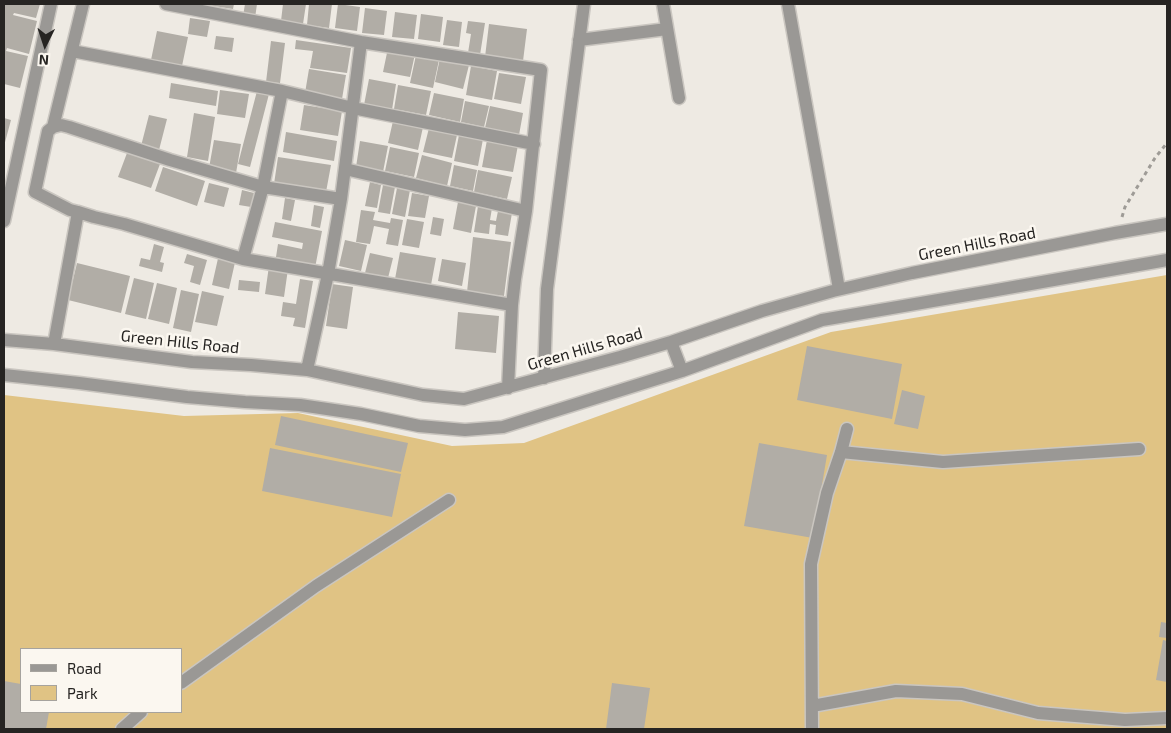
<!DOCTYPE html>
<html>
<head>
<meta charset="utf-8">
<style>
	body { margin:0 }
	#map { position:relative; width:1171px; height:733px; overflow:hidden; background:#eeeae3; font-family:"Exo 2",sans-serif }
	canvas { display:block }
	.frame { position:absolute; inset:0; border:5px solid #262422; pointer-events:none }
	.legend { position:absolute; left:20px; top:648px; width:162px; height:65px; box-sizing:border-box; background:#fbf7f0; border:1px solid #a6a39e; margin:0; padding:6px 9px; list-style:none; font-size:15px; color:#262422 }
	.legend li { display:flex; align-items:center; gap:10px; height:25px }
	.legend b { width:25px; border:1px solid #a6a39e }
	.north { position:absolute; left:20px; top:20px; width:50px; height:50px; -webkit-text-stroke:4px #fbf7f0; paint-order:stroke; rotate:184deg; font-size:14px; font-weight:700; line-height:20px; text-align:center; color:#262422 }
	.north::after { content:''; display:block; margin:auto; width:18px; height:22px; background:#262422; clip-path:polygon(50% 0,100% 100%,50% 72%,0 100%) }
</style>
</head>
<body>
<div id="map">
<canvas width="1171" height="733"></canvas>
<div class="frame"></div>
<ul class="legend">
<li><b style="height:6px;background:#9a9895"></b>Road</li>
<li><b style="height:14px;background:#e0c384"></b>Park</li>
</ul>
<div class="north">N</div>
</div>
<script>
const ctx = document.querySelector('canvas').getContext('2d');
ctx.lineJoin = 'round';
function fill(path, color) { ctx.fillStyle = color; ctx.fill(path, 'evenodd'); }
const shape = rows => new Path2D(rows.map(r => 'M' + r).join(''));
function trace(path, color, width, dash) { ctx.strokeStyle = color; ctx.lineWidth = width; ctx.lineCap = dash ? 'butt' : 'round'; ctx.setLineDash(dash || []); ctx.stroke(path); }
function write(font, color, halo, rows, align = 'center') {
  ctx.font = font + ' "Exo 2",sans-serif'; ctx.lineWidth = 5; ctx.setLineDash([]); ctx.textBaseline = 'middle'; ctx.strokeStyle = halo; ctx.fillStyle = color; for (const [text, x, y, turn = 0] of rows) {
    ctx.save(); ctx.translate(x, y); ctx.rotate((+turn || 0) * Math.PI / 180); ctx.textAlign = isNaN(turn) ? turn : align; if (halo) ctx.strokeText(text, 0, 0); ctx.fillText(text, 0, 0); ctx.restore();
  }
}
const green = shape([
	[1167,275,1167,729,4,729,4,395,184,416,298,413,452,446,524,443,831,332],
	[21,649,181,649,181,712,21,712]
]);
const building = shape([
	[4,4,40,4,36,18,14,13,13,15,37,21,29,54,7,48,6,51,28,56,20,88,4,84],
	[208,4,234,4,233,9,207,5],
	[245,4,257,4,255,18,243,16],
	[283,4,306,4,303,24,281,21],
	[309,4,332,4,329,28,307,25],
	[338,4,360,7,357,31,335,28],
	[365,8,387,11,384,35,362,33],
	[395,12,417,15,414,39,392,37],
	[421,14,443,17,440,42,418,39],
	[190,18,210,21,207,37,188,34],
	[447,20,462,22,459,47,443,45],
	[468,21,485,23,480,55,468,53,471,34,466,33],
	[489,24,527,29,523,61,485,57],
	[157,31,188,37,182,66,151,60],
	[216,36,234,38,232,52,214,49],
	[296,40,351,48,347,73,310,68,313,51,295,49],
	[271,41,285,43,280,83,266,82],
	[388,48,415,54,410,77,383,72],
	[416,55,439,60,433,88,410,83],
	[440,58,469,65,463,89,435,82],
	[471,66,497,71,492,100,466,95],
	[309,69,346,75,342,99,305,93],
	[499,73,526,77,521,104,494,99],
	[369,79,396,84,392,110,364,105],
	[171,83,218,91,216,106,169,98],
	[398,85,431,91,426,115,394,109],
	[220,90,249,94,245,118,217,114],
	[257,91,269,94,250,167,238,164],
	[434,93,464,99,460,122,429,115],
	[465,101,489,106,484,127,461,122],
	[304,105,342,111,338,136,300,130],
	[490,106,523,113,519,135,485,128],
	[194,113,215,117,208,161,187,157],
	[149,115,167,119,159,150,141,146],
	[4,118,11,120,4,146],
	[393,121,423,127,418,150,388,143],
	[429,128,457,135,452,158,423,152],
	[286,132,337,141,334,161,283,152],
	[459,135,483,139,478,166,454,161],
	[214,140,241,144,236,173,209,168],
	[487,140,518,145,513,172,482,167],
	[360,141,388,146,383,172,356,167],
	[390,147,419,153,414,177,385,171],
	[127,153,160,164,151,188,118,177],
	[422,155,452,163,447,186,416,178],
	[278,157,331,165,326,192,274,184],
	[454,165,477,170,473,191,450,186],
	[163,167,205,181,197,206,155,191],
	[478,170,512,177,507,199,474,192],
	[370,182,381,185,377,208,365,206],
	[209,183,229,188,224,207,204,202],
	[383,185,395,187,390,214,378,212],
	[397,188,410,190,405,217,392,214],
	[242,190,254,193,251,207,239,205],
	[412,193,429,196,425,218,408,216],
	[285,198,295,200,291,221,282,219],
	[458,202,476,206,471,233,453,229],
	[314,205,324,207,320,228,311,226],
	[478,206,492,208,490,220,496,221,498,211,512,213,508,236,495,234,496,225,490,224,489,234,474,232],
	[361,210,375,212,373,220,390,223,391,218,403,220,398,246,386,244,389,229,374,226,370,244,356,242],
	[433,217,444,219,441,236,430,234],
	[407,219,424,222,419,248,402,245],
	[275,222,322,231,315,268,299,265,300,262,276,257,278,244,302,249,303,243,272,237],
	[473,237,511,242,504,296,467,292],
	[345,240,367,245,361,271,339,266],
	[154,244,164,247,160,262,164,263,162,272,139,266,141,258,150,260],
	[400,252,436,258,431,285,395,279],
	[370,253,393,258,388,278,365,273],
	[187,254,207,260,200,285,190,282,194,266,184,263],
	[219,254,236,258,229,289,212,285],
	[442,259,466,263,462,286,438,281],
	[77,263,130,276,121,313,68,300],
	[269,266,288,269,284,297,265,294],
	[134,278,154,283,146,319,125,314],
	[300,279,313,281,305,328,293,326,295,318,281,316,283,302,296,304],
	[239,280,260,282,259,292,238,290],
	[157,283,177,288,169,324,148,319],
	[332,284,353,287,347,329,326,326],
	[181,290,199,294,191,332,173,328],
	[202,291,224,296,217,326,195,322],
	[458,312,499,316,496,353,455,349],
	[807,346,902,364,892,419,797,400],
	[902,390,925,396,918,429,894,424],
	[281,416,408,443,401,472,275,445],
	[759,443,827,455,813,538,744,526],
	[270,448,401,474,392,517,262,491],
	[1161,622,1167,623,1167,638,1159,637],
	[1163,640,1167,641,1167,682,1156,680],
	[4,681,21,684,21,712,49,712,46,729,4,729],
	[612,683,650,688,644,729,606,729]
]);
const path = shape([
	[1122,217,1125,207,1155,158,1167,143]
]);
const minor = shape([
	[166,4,361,42,541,70,526,211,515,279,512,305,508,388],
	[663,4,679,98],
	[788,4,839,289],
	[579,40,667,29],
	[72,51,282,91],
	[53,127,83,4],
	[345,169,526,211],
	[78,212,70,210,35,192,48,131,53,127,61,125,69,127,170,160,263,187,341,199],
	[4,221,51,4],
	[243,259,263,187,282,91,353,108,534,144],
	[4,340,54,344,192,362,251,365,307,370,423,395,464,399,620,357,671,342,762,311,833,291,912,273,1115,233,1167,224],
	[671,342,682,371],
	[54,344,78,212,94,217,124,224,243,259,512,305],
	[307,370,328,274,341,199,361,42],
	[4,375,79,383,187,397,245,402,300,405,361,414,419,426,465,430,503,427,682,371,822,320,991,291,1167,260],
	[544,378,547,289,584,4],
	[841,452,943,462,1139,449],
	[181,683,316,586,449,500],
	[812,706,896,691,962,694,1038,713,1125,720,1167,718],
	[122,729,141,712],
	[812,729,811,564,827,493,841,452,847,429]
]);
const streetNames = [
	["Green Hills Road",977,244,-11],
	["Green Hills Road",180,342,6],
	["Green Hills Road",585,349,-16]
];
fill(green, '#e0c384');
fill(building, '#b1ada6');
trace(minor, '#cac6c0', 15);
trace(path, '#9e9b96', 3, [4, 4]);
trace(minor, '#9a9895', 12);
write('16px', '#262422', '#fbf7f0', streetNames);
</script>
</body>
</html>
